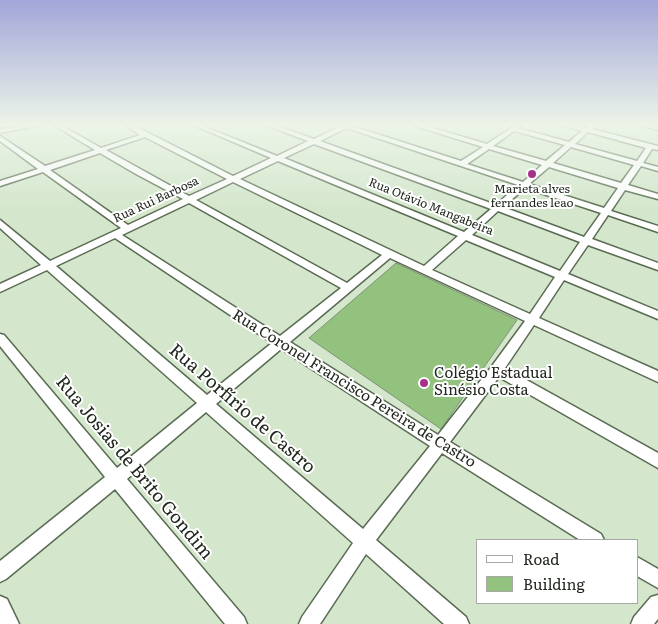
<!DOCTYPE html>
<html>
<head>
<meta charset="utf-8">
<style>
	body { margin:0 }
	#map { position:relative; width:658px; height:624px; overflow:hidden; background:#d4e7cc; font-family:Literata,serif }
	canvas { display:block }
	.legend { position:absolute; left:476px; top:539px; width:162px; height:65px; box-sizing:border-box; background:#fff; border:1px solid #a6a9a5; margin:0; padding:6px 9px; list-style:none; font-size:15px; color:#21281e }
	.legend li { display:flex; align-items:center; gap:10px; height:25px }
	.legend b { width:25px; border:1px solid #a6a9a5 }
</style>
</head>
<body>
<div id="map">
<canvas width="658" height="624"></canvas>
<ul class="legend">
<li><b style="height:6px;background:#fff"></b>Road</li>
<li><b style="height:14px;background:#92c27e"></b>Building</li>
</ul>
</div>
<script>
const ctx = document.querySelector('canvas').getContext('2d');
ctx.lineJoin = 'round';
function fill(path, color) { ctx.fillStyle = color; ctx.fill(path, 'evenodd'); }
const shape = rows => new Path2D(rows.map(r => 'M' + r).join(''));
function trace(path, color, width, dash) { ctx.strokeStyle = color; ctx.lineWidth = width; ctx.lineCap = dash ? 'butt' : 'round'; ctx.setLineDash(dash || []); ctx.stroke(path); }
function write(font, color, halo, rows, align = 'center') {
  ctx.font = font + ' Literata,serif'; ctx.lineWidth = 4; ctx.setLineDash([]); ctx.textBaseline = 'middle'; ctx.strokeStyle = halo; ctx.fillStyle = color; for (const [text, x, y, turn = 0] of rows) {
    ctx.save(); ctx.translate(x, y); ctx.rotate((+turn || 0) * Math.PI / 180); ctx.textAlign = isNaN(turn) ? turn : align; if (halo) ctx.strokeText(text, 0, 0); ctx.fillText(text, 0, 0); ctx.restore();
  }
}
const building = shape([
	[396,263,517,320,441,429,309,338,396,263]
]);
const minor = shape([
	[33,124,45,124,0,133,0,129,33,124],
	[52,124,59,124,101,148,140,135,124,124,131,124,233,176,271,158,191,124,198,124,277,156,308,141,265,125,264,124,272,124,314,139,341,126,341,124,354,124,352,126,461,161,483,147,412,125,411,124,419,124,487,144,517,124,522,125,518,128,569,142,582,131,561,125,560,124,569,124,586,128,591,124,597,124,592,129,658,146,658,150,652,149,643,163,658,167,658,171,641,166,628,185,658,194,658,199,625,190,611,211,658,226,658,232,608,215,592,239,658,263,658,270,588,245,568,274,658,311,658,319,564,280,539,318,658,371,658,382,534,325,505,368,658,453,658,468,499,377,450,442,601,534,604,540,580,540,442,453,376,540,466,617,469,624,444,624,366,554,320,624,299,624,302,617,353,543,206,412,127,479,244,617,247,624,225,624,115,489,6,579,0,582,0,561,105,477,0,346,0,334,4,335,117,468,197,403,47,270,0,292,0,284,41,265,0,228,0,220,50,261,121,228,43,172,0,186,0,181,38,169,0,141,0,136,45,166,95,150,52,124],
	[347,128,518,185,496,205,320,141,347,128],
	[514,131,565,145,546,161,493,146,514,131],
	[588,132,646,148,637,161,575,144,588,132],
	[145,137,180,155,227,179,189,196,106,150,145,137],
	[314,144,491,209,464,232,284,158,314,144],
	[571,147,634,165,621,183,553,163,571,147],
	[489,149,542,165,523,182,467,164,489,149],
	[100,153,136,174,183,199,128,225,50,170,100,153],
	[278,161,458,236,424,266,240,179,278,161],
	[549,167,618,188,604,208,529,184,549,167],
	[233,182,362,245,382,255,347,283,196,200,233,182],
	[525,188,601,213,584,237,503,207,525,188],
	[189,203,341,288,280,336,122,235,189,203],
	[498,211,580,242,560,271,472,235,498,211],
	[115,238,272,343,207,395,56,266,115,238],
	[466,240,555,277,530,314,432,270,466,240],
	[390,258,525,321,492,366,438,435,290,342,390,258],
	[281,349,430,446,363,529,216,404,281,349],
	[638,124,658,126,658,130,639,125,638,124],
	[637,557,658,569,658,588,637,576,637,557],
	[658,595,658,619,654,624,631,624,634,617,651,597,658,595],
	[0,596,7,599,19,624,0,624,0,596]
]);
const markers = [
	[532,174,5,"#a7318a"],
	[424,383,5,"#a7318a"]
];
const farPoinames = [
	["Marieta alves",532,189],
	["fernandes leao",532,203]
];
const farStreetnames = [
	["Rua Rui Barbosa",156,200,-25],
	["Rua Otávio Mangabeira",431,207,22]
];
const poiNames = [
	["Colégio Estadual",434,374],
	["Sinésio Costa",434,391]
];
const streetNames = [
	["Rua Coronel Francisco Pereira de Castro",354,389,32]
];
const nearStreetnames = [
	["Rua Porfírio de Castro",242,409,41],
	["Rua Josias de Brito Gondim",134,468,50]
];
fill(building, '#92c27e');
trace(building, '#7f9178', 1);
trace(minor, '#5a6b53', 3);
fill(minor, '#fff');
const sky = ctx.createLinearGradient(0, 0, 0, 211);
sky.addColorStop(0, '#a2a6d9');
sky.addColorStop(0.59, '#ecf4e8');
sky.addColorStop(1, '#ecf4e800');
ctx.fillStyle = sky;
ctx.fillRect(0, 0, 658, 211);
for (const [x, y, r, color] of markers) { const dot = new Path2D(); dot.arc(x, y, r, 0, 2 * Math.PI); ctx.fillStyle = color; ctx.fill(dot); trace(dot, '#fff', 2); }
write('12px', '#21281e', '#fff', farPoinames);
write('12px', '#21281e', '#fff', farStreetnames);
write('15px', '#21281e', '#fff', poiNames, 'left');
write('15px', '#21281e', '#fff', streetNames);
write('18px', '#21281e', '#fff', nearStreetnames);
</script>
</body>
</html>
